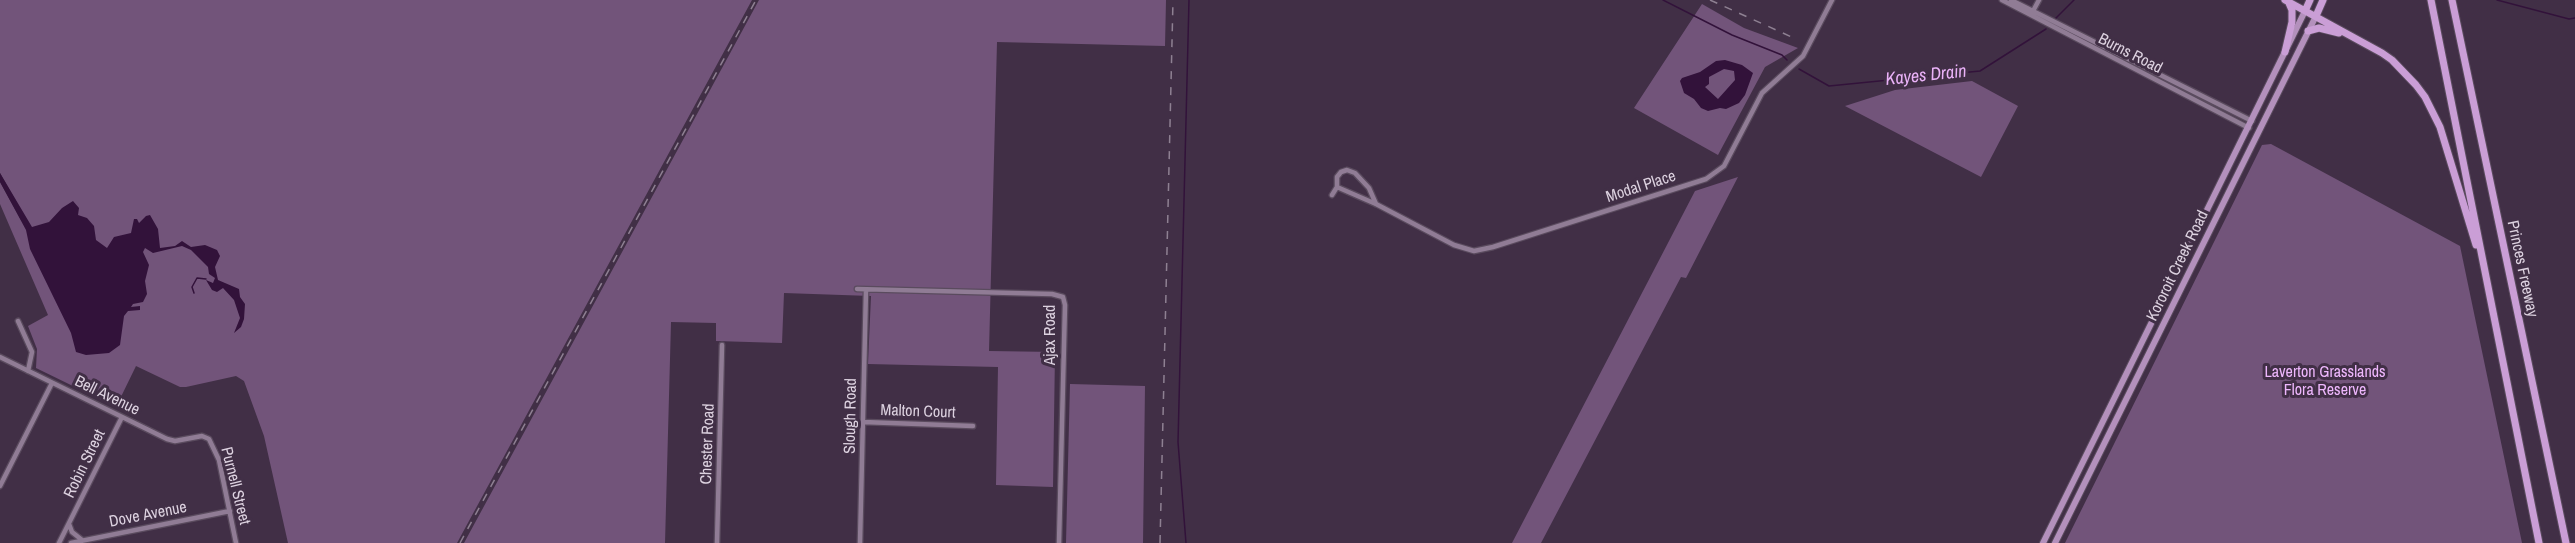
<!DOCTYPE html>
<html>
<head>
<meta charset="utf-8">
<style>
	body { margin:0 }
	canvas { display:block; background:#412f46 }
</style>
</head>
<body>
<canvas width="2575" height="543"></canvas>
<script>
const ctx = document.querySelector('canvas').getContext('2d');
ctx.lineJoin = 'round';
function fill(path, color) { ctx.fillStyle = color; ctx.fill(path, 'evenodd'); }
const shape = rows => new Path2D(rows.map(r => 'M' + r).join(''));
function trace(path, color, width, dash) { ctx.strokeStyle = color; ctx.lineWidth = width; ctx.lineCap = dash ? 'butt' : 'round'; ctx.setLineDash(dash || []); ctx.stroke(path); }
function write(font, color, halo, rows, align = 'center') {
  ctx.font = font + ' "Archivo Narrow",sans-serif'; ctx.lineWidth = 6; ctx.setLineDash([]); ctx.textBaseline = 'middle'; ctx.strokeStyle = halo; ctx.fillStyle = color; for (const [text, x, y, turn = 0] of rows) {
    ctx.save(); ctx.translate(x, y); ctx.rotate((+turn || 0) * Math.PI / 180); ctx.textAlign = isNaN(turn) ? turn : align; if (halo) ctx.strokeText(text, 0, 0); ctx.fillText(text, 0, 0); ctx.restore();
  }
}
const green = shape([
	[0,0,752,0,457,543,288,543,264,436,244,381,236,376,186,387,180,387,136,366,116,407,36,368,37,349,28,326,48,315,0,204,0,182,21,220,25,217,0,173],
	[759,0,1166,0,1165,46,997,42,989,351,1055,352,1053,487,996,485,998,367,868,364,871,296,784,293,782,343,716,341,716,323,671,322,665,543,464,543],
	[1702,4,1744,28,1798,48,1765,67,1718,155,1634,108],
	[1972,81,2018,106,1981,177,1845,106,1895,90],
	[2271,144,2460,246,2522,543,2065,543,2262,145],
	[1738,177,1686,278,1681,277,1541,543,1512,543,1695,191],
	[1070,384,1145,386,1143,543,1066,543]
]);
const water = shape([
	[1725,60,1742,65,1753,73,1745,95,1739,103,1726,109,1720,108,1708,111,1701,108,1694,99,1684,93,1680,81,1682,78,1700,72,1716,61],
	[1724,69,1734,71,1735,80,1718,99,1705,87,1709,84,1709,77],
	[0,173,32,227,49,222,62,208,73,201,79,208,78,215,87,218,94,226,96,240,107,248,114,237,131,233,134,219,137,219,139,223,146,216,150,215,158,229,160,248,175,246,182,241,191,247,205,245,217,250,220,256,215,267,218,280,239,289,240,297,245,304,244,319,241,327,234,333,240,318,234,300,223,288,217,292,212,290,206,280,213,283,215,278,209,274,208,267,191,250,182,246,153,253,145,248,143,252,149,265,145,281,147,294,143,302,133,304,131,307,140,306,140,310,128,311,124,316,120,345,109,353,86,355,76,352,71,333,30,249,26,230,0,182]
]);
const stream = shape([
	[1663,0,1732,35,1782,55,1787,60],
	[2497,0,2569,19,2575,18],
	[2055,19,2074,0],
	[1799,69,1829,86,1980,71,2046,29],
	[194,293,192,287,197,278,206,279],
	[1186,543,1178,442,1189,0]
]);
const minor = shape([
	[2002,0,2249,128],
	[2011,0,2252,121],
	[2033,11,2039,0],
	[1332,195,1337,187],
	[1376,204,1369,188,1355,173,1347,170,1341,172,1337,177,1337,187,1376,204,1454,245,1474,251,1493,247,1706,179,1724,166,1762,93,1803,56,1832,0],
	[857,289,1052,294,1063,297,1065,305,1059,543],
	[18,321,32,352,28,371],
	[0,357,167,439,175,441,202,436,209,439,219,460,236,543],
	[863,422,973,426],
	[0,486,52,383],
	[69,524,72,532,82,540],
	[59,543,122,417],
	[71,543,230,511],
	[717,543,722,345],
	[860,543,866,290]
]);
const major = shape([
	[2043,543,2305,11],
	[2055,543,2316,16]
]);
const highway = shape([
	[2285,0,2382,53,2392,60,2416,85,2425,97,2440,127,2476,245],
	[2431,0,2539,543],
	[2452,0,2566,543],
	[2305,11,2310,0],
	[2316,16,2323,0],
	[2308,31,2319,28,2339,33],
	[2285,52,2292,22,2292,10,2289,3]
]);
const rail = shape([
	[1710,0,1796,39],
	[460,543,756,0],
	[1160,543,1173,0]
]);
const streetNames = [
	["Burns Road",2130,54,27],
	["Modal Place",1641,187,-18],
	["Kororoit Creek Road",2178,266,-64],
	["Princes Freeway",2522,269,78],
	["Ajax Road",1051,335,-90],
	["Bell Avenue",107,396,26],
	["Malton Court",918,412,2],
	["Slough Road",851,416,-89],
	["Chester Road",708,444,-88],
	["Robin Street",85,464,-64],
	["Purnell Street",235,486,76],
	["Dove Avenue",148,515,-11]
];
const parkNames = [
	["Laverton Grasslands",2325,373],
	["Flora Reserve",2325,391]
];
const waterNames = [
	["Kayes Drain",1926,76,-6]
];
fill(green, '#72547a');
fill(water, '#32123a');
trace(stream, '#32123a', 1.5);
trace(minor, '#5a4b5e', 7);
trace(major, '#5a4b5e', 8);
trace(highway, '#5a4b5e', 9);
trace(minor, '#907c95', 4.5);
trace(major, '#b390bc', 6);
trace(highway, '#ca9ed6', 7);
trace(rail, '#8e8092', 1.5, [8, 8]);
write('16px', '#ddd2e0', '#412f46', streetNames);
write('16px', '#eeb7fd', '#412f46', parkNames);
write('italic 18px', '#eab2f8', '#412f46', waterNames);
</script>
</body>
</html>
